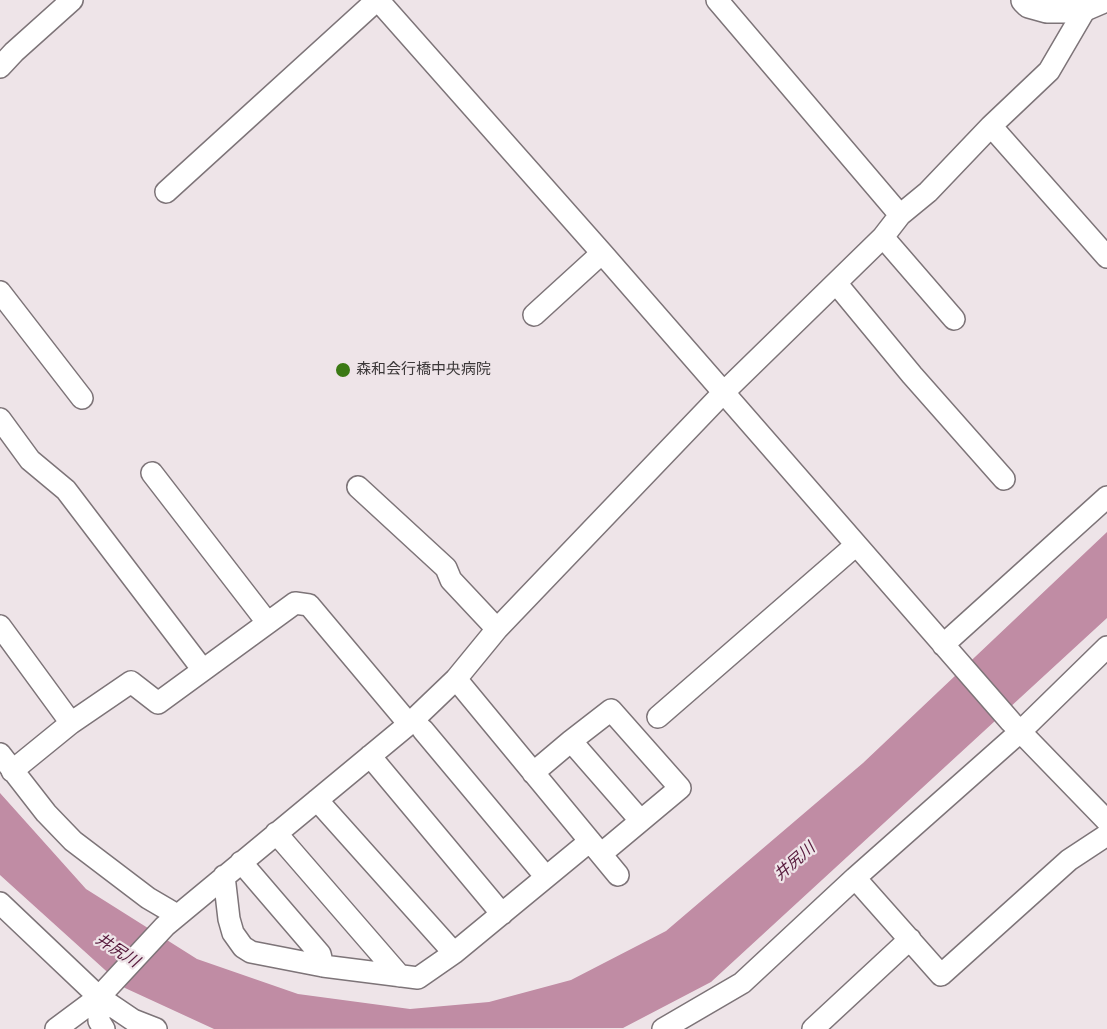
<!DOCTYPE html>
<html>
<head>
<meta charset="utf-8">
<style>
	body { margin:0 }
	canvas { display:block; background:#eee4e8 }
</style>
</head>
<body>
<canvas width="1107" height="1029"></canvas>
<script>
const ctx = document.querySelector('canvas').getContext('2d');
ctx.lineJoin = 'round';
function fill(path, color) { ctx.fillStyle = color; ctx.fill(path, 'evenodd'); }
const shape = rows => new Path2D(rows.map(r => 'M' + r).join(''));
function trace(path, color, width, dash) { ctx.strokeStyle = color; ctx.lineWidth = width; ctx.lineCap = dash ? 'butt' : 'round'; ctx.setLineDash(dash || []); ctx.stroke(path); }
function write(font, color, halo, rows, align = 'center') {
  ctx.font = font + ' "DM Sans","Noto Sans JP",sans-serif'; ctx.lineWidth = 4.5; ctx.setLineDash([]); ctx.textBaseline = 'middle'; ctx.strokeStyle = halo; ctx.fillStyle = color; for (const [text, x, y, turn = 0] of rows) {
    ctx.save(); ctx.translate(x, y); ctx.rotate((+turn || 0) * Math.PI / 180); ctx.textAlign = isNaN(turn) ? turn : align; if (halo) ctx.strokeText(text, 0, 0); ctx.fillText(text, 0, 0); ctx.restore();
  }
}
const water = shape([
	[1107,532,1107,618,711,982,623,1028,214,1029,125,988,0,875,0,793,86,889,197,959,298,994,410,1009,489,1002,571,980,666,931,863,763]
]);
const minor = shape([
	[378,0,602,253,1011,722,1107,821],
	[717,0,900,215],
	[0,67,14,52,72,0],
	[991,126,1107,257],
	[166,192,377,0],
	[883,237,954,319],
	[836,283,912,375,1004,479],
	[0,292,82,398],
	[534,315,602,253],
	[0,419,30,460,66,490,203,670],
	[152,473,267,622],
	[358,487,446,568,451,580,497,629],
	[0,626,71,723,131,682,158,703,295,603,309,605,409,724],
	[943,645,1107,497],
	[456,679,618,875],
	[658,717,856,545],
	[423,730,546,877],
	[571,741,640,820],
	[0,754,46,813,73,841,148,898,177,915],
	[370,756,502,914],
	[12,771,71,723],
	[533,773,571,741,611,710,680,788,601,854],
	[317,800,454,953],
	[276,833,400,976],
	[241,862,320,954,323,966],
	[224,876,229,919,233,933,243,947,251,952,323,966,418,978,454,953,590,841],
	[855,878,941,975,1069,860,1107,835],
	[0,903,99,997,133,1020,156,1029],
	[99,997,99,1021,104,1029],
	[56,1029,99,997,165,926,409,724,456,679,497,629,723,393,883,237,900,215,928,192,991,126,1049,71,1087,6],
	[663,1029,742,983,855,878,1021,731,1107,647],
	[813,1029,910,939]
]);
const tertiary = shape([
	[1025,0,1029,4,1047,9,1065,9,1087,6,1101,0]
]);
const markers = [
	[343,370,8,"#3b7914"]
];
const poiNames = [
	["森和会行橋中央病院",356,370]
];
const waterNames = [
	["井尻川",795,862,-41],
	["井尻川",117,951,33]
];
fill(water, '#c08ca4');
trace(minor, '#7d7478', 24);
trace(tertiary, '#7d7478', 30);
trace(minor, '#fff', 21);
trace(tertiary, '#fff', 27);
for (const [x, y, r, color] of markers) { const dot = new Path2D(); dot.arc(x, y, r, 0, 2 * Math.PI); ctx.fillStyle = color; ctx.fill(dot); trace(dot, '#eee4e8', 2); }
write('15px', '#3c3839', '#eee4e8', poiNames, 'left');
write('italic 16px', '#56183b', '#eee4e8', waterNames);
</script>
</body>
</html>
